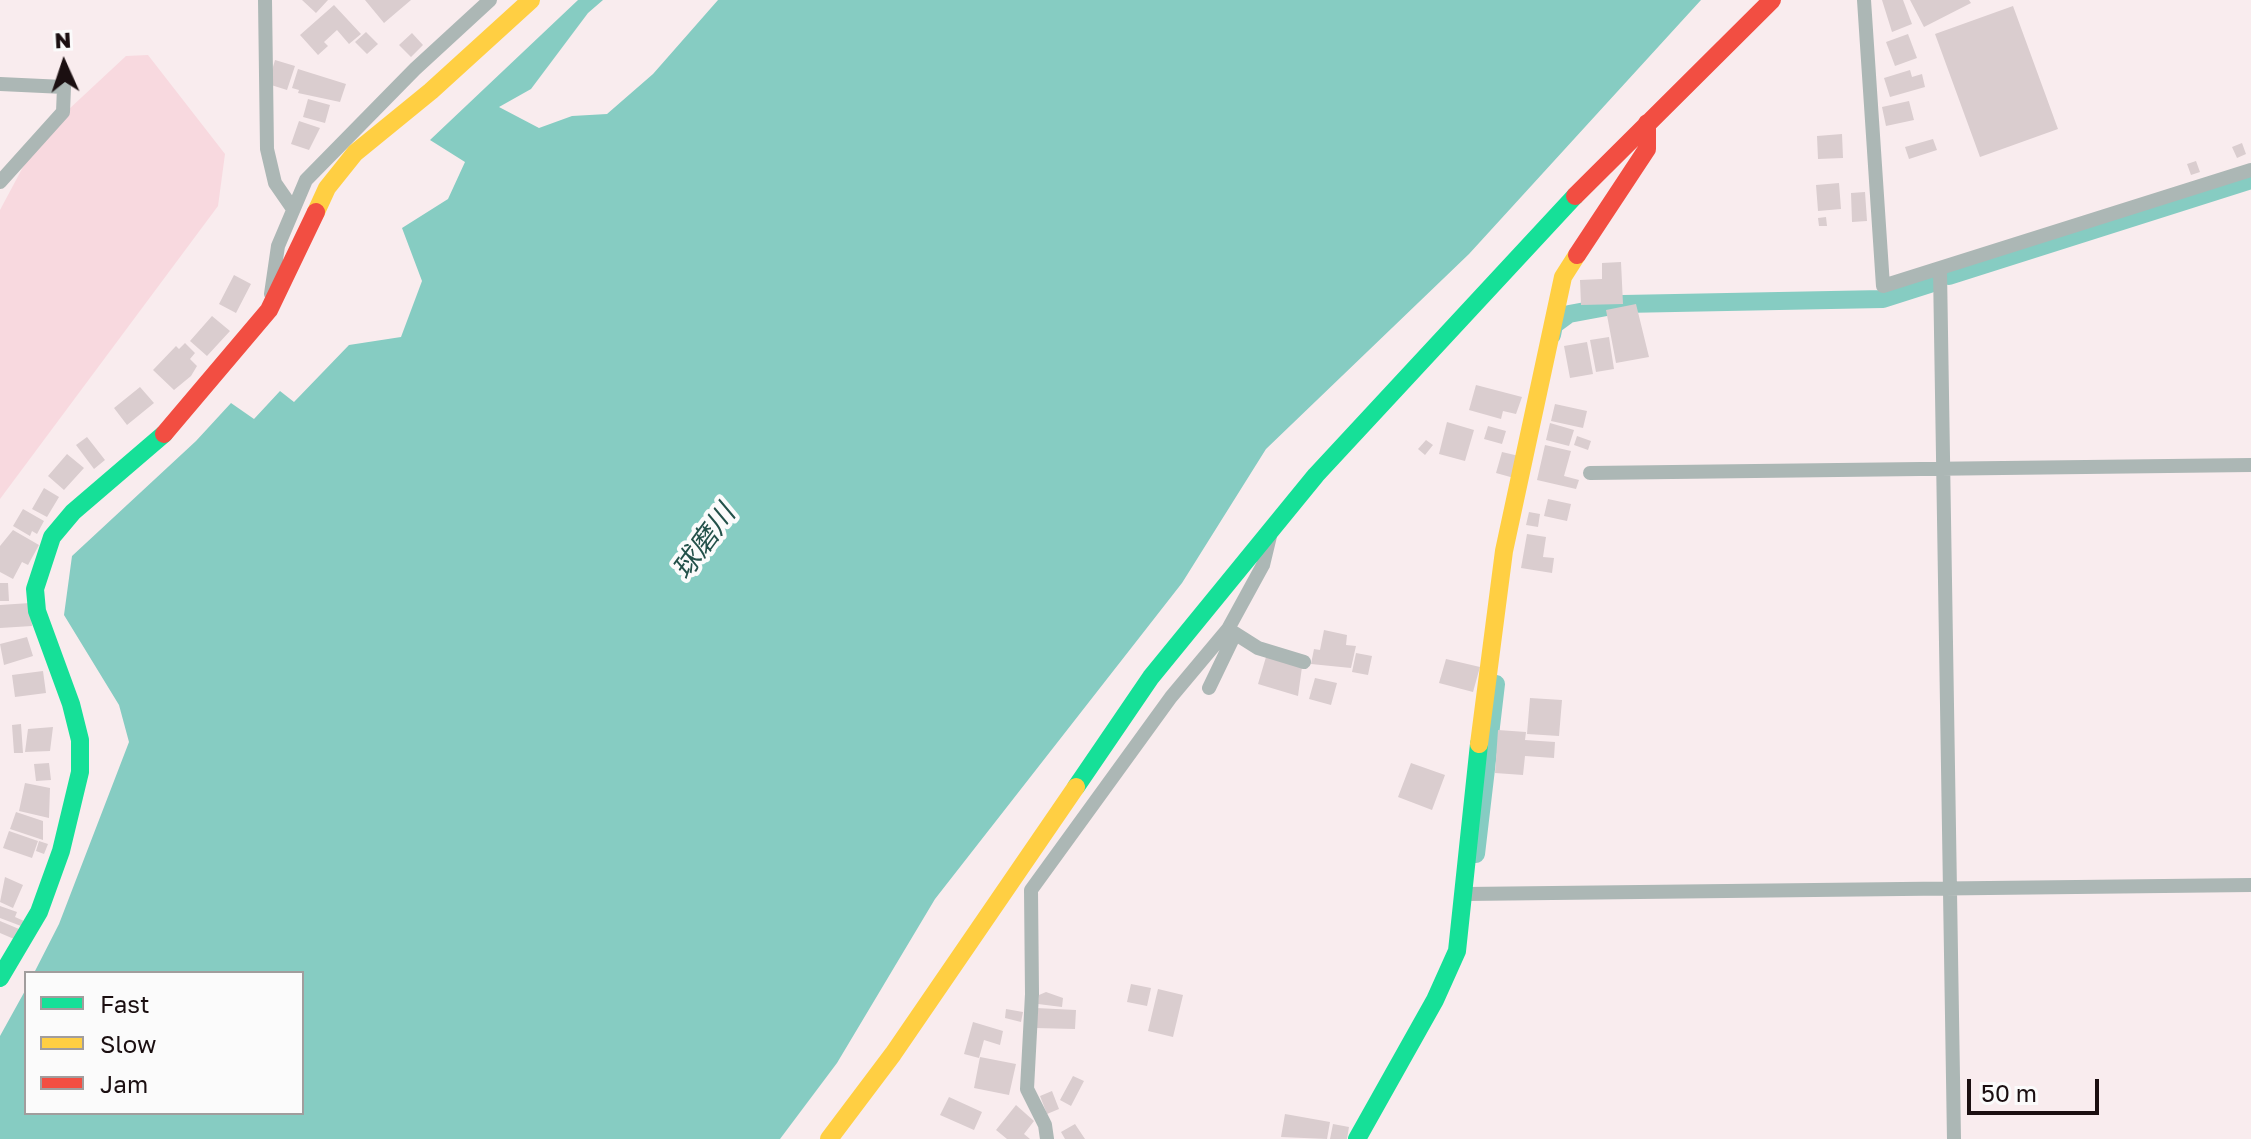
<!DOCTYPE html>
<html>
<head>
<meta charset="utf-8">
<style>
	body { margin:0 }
	#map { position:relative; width:2251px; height:1139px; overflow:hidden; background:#f9ecee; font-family:"Golos Text",sans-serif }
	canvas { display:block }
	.legend { position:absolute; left:24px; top:971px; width:280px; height:144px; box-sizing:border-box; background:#fbfbfb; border:2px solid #a19d9d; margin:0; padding:10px 14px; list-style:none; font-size:24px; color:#1b0f11 }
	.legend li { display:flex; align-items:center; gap:16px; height:40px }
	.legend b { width:40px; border:2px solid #a19d9d }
	.north { position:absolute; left:24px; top:24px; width:80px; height:80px; -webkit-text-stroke:6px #fbfbfb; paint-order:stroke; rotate:357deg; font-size:22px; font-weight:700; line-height:32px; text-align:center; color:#1b0f11 }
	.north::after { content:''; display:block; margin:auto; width:28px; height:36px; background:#1b0f11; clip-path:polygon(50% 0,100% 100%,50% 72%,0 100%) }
	.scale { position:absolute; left:1967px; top:1079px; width:132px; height:36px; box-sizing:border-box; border:4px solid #1b0f11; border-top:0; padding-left:10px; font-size:24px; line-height:28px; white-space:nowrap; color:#1b0f11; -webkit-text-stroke:6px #fbfbfb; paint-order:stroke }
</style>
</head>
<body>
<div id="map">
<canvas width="2251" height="1139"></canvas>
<ul class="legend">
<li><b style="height:10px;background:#16e098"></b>Fast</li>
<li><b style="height:10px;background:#ffcf43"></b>Slow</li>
<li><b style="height:10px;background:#f24e42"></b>Jam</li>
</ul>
<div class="north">N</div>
<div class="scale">50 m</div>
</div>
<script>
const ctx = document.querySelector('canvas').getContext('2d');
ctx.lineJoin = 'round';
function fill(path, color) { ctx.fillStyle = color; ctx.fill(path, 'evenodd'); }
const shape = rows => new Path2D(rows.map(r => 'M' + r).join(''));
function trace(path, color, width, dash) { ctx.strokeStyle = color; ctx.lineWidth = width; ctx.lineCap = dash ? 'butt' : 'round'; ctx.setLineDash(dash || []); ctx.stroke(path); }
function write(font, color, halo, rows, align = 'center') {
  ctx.font = font + ' "Golos Text","Noto Sans JP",sans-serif'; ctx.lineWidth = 8; ctx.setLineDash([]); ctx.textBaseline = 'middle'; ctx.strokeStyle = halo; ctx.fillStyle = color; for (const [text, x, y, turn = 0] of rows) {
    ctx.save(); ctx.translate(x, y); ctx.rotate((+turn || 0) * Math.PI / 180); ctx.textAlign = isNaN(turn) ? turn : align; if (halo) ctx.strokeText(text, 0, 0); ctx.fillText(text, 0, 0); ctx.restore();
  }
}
const green = shape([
	[148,55,225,154,218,206,0,499,0,210,39,137,126,56]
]);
const water = shape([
	[578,0,603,0,588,13,531,89,499,107,539,128,572,116,607,114,653,74,718,0,1701,0,1469,254,1266,449,1182,583,935,899,837,1063,780,1139,0,1139,0,1036,26,989,26,1113,302,1113,302,973,34,973,59,924,129,742,119,705,64,615,72,556,196,441,231,403,254,419,280,391,294,402,349,345,401,337,422,281,402,228,448,199,465,162,430,140]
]);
const canal = shape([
	[1949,276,2251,180],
	[1552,335,1554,325,1569,314,1623,304,1883,299,1930,284],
	[1476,854,1496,684]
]);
const building = shape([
	[302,0,328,0,316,13],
	[365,0,411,0,384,23],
	[1882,0,1903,0,1912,24,1892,32],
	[1910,0,1969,0,1971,3,1924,27],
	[334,5,361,34,349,44,337,30,324,42,328,46,318,55,300,35],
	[2013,6,2058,129,1980,157,1935,34],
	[366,32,378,44,367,54,355,42],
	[412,33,423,45,411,57,399,45],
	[1908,34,1917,58,1895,66,1886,42],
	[275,60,295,66,287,90,268,84],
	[298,69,346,84,340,102,298,93,299,90,292,88],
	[1910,70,1912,77,1922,74,1925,87,1890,97,1884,78],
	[308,99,330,105,325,123,303,117],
	[1909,101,1914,120,1886,126,1882,107],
	[299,121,320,128,309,150,291,144],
	[1842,134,1843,158,1818,159,1817,136],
	[1933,139,1937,150,1909,159,1905,147],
	[2242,143,2246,154,2237,158,2232,147],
	[2196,161,2200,172,2191,175,2187,164],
	[1839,183,1841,209,1818,211,1816,185],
	[1865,192,1867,221,1852,222,1851,193],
	[1826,217,1827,226,1819,226,1818,218],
	[1621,262,1623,304,1581,305,1580,280,1602,279,1602,263],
	[234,275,251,284,236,313,219,304],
	[1636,304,1649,357,1616,363,1606,310],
	[212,316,230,331,207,356,190,341],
	[1609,337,1614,369,1596,372,1590,340],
	[1587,342,1593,374,1570,378,1564,346],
	[185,343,195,353,190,359,197,366,191,376,174,390,153,370,176,346,179,349],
	[1476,385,1522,397,1516,414,1503,411,1501,419,1469,410],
	[140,387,154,403,127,425,114,408],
	[1555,404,1587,411,1583,428,1551,421],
	[1447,422,1474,430,1465,461,1439,454],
	[1550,423,1574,430,1569,446,1546,440],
	[1488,426,1506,431,1502,444,1484,439],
	[1577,436,1591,441,1588,450,1574,445],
	[87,437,105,460,94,469,76,445],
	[1426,440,1433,445,1425,455,1418,449],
	[1545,445,1571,451,1564,476,1579,480,1576,489,1537,480],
	[1502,452,1519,456,1514,478,1496,473],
	[67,454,84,468,64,490,48,476],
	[44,488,59,497,47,517,32,509],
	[1548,499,1571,504,1567,521,1544,516],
	[23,509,44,521,37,534,32,531,30,536,13,526],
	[1529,512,1540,514,1538,527,1526,525],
	[13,530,39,545,28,565,22,562,13,579,0,572,0,546],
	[1527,534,1546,537,1543,557,1554,558,1552,573,1521,568],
	[0,583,8,583,9,601,0,601],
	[30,603,32,626,0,628,0,605],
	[1324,630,1347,635,1346,645,1356,646,1351,668,1311,664,1314,649,1320,650],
	[27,637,33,656,4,665,0,644],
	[1356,653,1372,656,1368,675,1352,672],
	[1266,657,1302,667,1298,696,1258,684],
	[1446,659,1480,667,1473,692,1439,683],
	[43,671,46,693,15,697,12,675],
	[1315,678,1337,683,1331,705,1309,699],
	[1530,698,1562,700,1559,736,1527,734],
	[21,724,23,753,14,753,12,725],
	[53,727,50,751,25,752,28,729],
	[1498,730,1526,732,1525,740,1555,742,1554,758,1525,756,1523,775,1495,773],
	[49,763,51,780,36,781,34,764],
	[1411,763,1445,775,1432,810,1398,797],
	[25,783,50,788,49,818,19,811],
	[16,812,43,821,43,840,10,829],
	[9,831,38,841,32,858,3,848],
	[39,841,48,844,44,854,36,851],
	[5,877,23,885,13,908,0,902],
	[0,906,17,912,15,917,24,921,21,926,0,918],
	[0,921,19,929,14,939,0,933],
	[1131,984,1151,988,1147,1006,1127,1002],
	[1158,989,1183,995,1173,1037,1148,1031],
	[1046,992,1063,998,1062,1007,1038,1004,1039,995],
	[1036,1008,1076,1010,1075,1029,1035,1028],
	[1006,1009,1023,1012,1021,1022,1005,1018],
	[973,1022,1003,1031,1000,1045,984,1040,979,1058,964,1054],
	[980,1057,1016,1064,1009,1095,974,1088],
	[1073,1076,1084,1081,1071,1106,1060,1100],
	[1052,1091,1059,1109,1047,1114,1040,1096],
	[949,1097,982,1112,974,1130,940,1115],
	[1016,1105,1034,1121,1024,1134,1030,1139,1007,1139,996,1130],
	[1285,1114,1330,1122,1327,1139,1281,1137],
	[1075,1124,1085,1139,1065,1139,1061,1132],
	[1333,1124,1349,1127,1347,1139,1330,1139]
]);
const street = shape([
	[265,0,267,149,275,183,293,209],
	[1864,0,1883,286,2251,170],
	[0,84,64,87,63,112,0,182],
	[1940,270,1954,1139],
	[271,294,278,246,306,180,415,69,490,0],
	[1590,473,2251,465],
	[1228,629,1258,648,1304,662],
	[1209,688,1235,634],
	[1465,894,2251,885],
	[1047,1139,1045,1125,1027,1089,1032,994,1031,890,1171,697,1228,629,1263,565,1270,536]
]);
const fast = shape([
	[1076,787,1151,677,1316,475,1575,196],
	[0,978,39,912,61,851,80,772,80,740,71,704,37,611,35,589,52,537,73,512,164,434],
	[1357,1139,1435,1000,1457,951,1479,744]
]);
const slow = shape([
	[316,212,327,188,355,153,431,91,531,0],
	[1479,744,1504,551,1563,277,1577,255],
	[829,1139,893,1054,1076,787]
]);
const jam = shape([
	[1575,196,1772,0],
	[1577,255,1647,149,1647,123],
	[164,434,269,310,316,212]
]);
const waterNames = [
	["球磨川",704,542,-54]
];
fill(green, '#f8d9df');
fill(water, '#86ccc2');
trace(canal, '#86ccc2', 18);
fill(building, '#dacdcf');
trace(street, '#acb7b5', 14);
trace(fast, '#16e098', 18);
trace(slow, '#ffcf43', 18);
trace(jam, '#f24e42', 18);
write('italic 28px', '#23514a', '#fbfbfb', waterNames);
</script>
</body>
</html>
